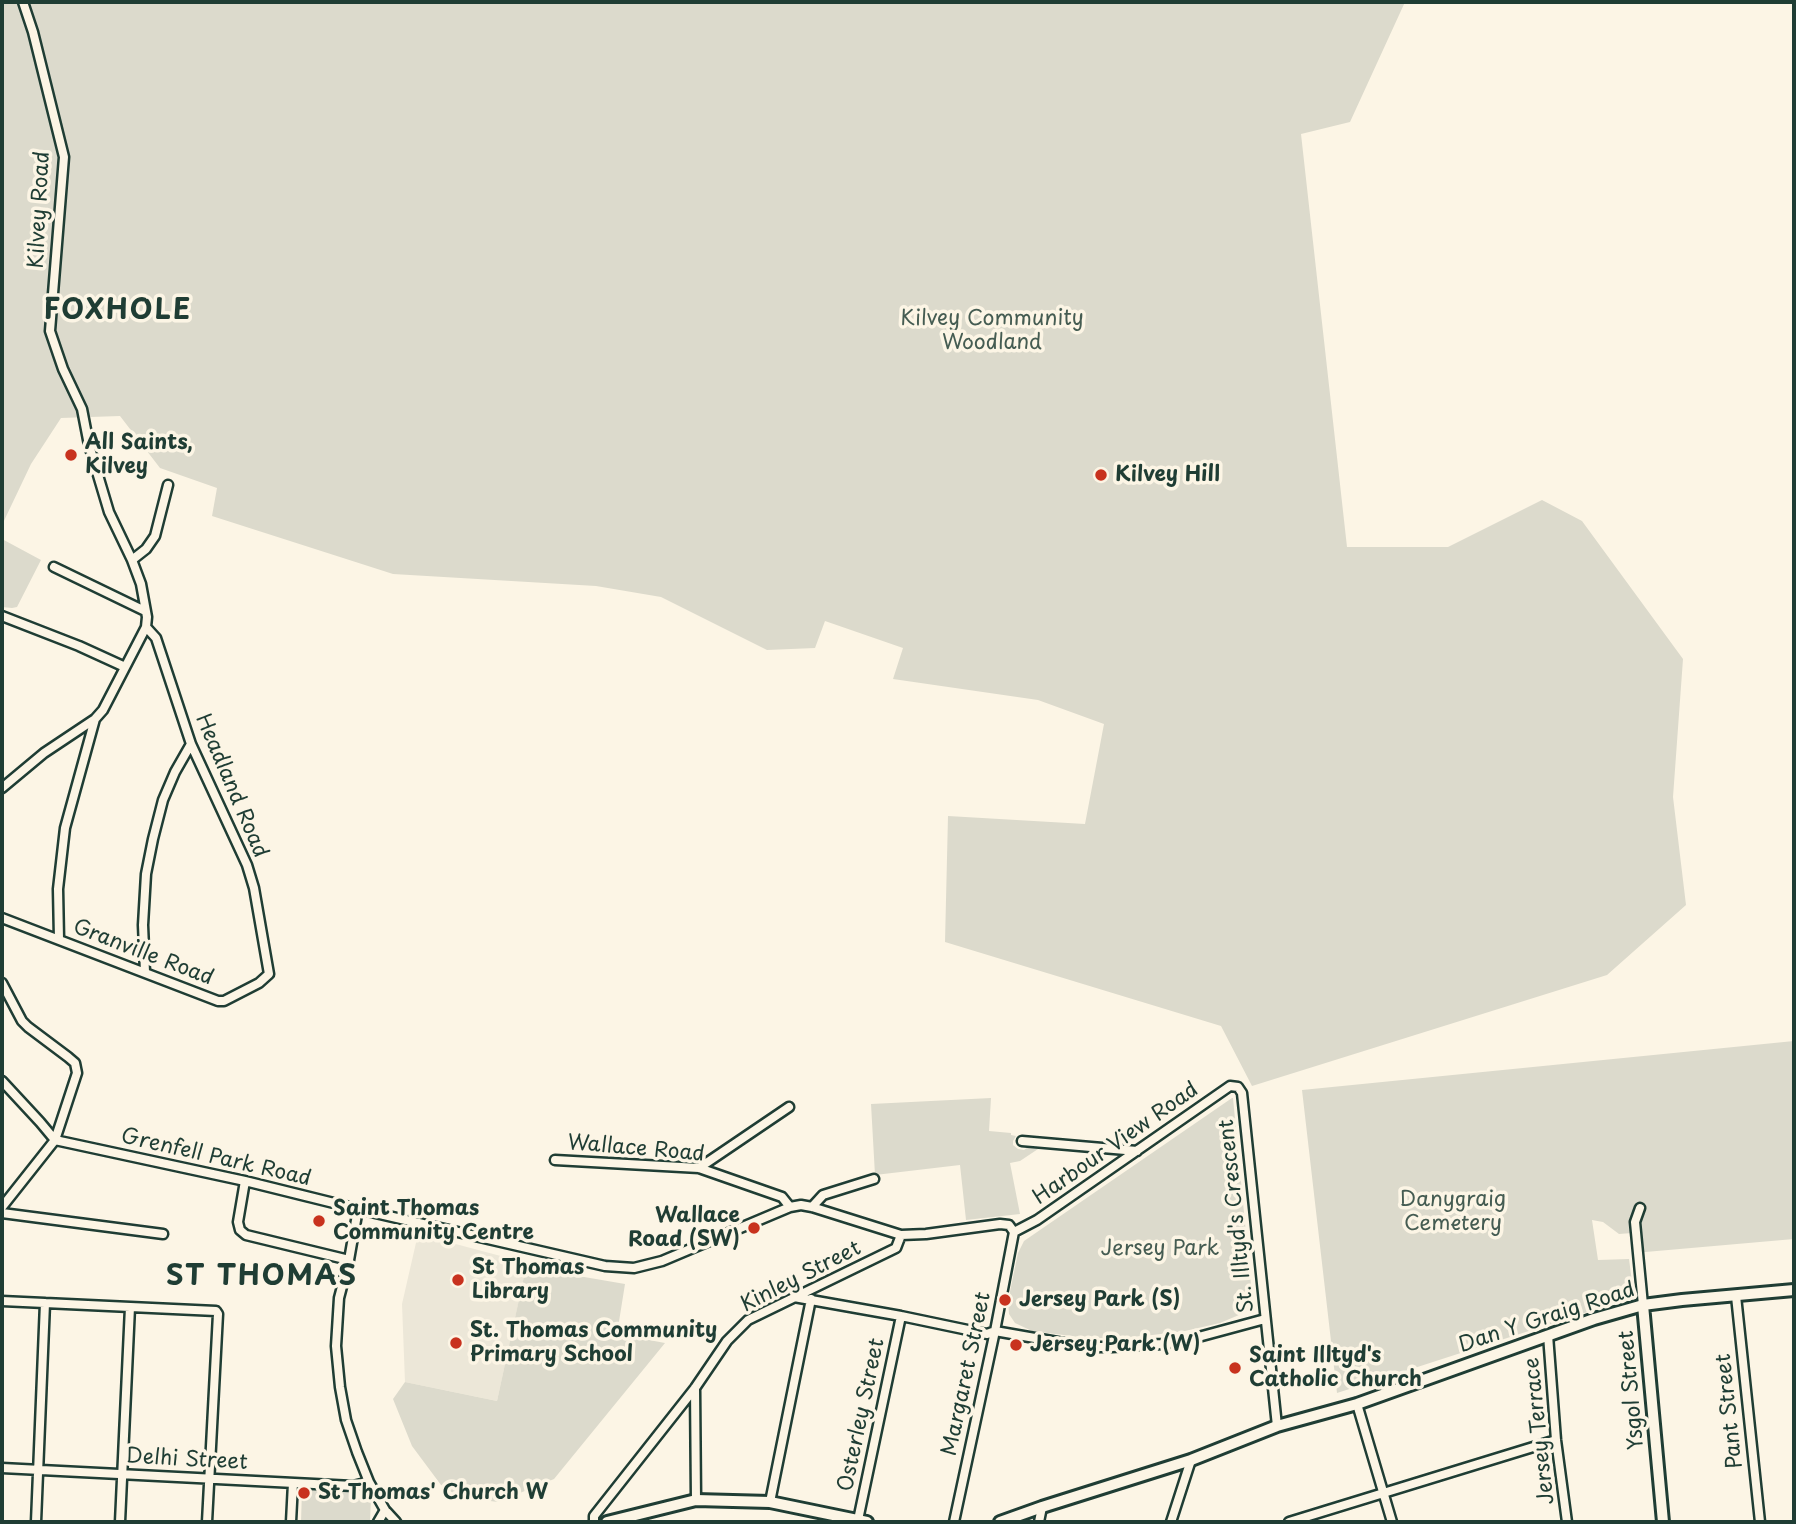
<!DOCTYPE html>
<html>
<head>
<meta charset="utf-8">
<style>
	body { margin:0 }
	#map { position:relative; width:1796px; height:1524px; overflow:hidden; background:#fcf5e5; font-family:"Playpen Sans",sans-serif }
	canvas { display:block }
	.frame { position:absolute; inset:0; border:4px solid #1f3d34; pointer-events:none }
</style>
</head>
<body>
<div id="map">
<canvas width="1796" height="1524"></canvas>
<div class="frame"></div>
</div>
<script>
const ctx = document.querySelector('canvas').getContext('2d');
ctx.lineJoin = 'round';
function fill(path, color) { ctx.fillStyle = color; ctx.fill(path, 'evenodd'); }
const shape = rows => new Path2D(rows.map(r => 'M' + r).join(''));
function trace(path, color, width, dash) { ctx.strokeStyle = color; ctx.lineWidth = width; ctx.lineCap = dash ? 'butt' : 'round'; ctx.setLineDash(dash || []); ctx.stroke(path); }
function write(font, color, halo, rows, align = 'center') {
  ctx.font = font + ' "Playpen Sans",sans-serif'; ctx.lineWidth = 7; ctx.setLineDash([]); ctx.textBaseline = 'middle'; ctx.strokeStyle = halo; ctx.fillStyle = color; for (const [text, x, y, turn = 0] of rows) {
    ctx.save(); ctx.translate(x, y); ctx.rotate((+turn || 0) * Math.PI / 180); ctx.textAlign = isNaN(turn) ? turn : align; if (halo) ctx.strokeText(text, 0, 0); ctx.fillText(text, 0, 0); ctx.restore();
  }
}
const built = shape([
	[418,1234,527,1263,497,1401,405,1382,402,1304]
]);
const green = shape([
	[2,2,1405,2,1350,122,1301,134,1347,547,1448,547,1542,500,1582,521,1683,659,1673,797,1686,905,1607,975,1252,1086,1221,1026,945,942,948,816,1085,824,1104,724,1038,700,893,679,903,648,825,621,815,648,767,650,661,597,596,586,393,574,212,516,217,488,160,468,120,416,61,418,31,464,2,525],
	[2,539,41,560,17,607,12,608,2,607],
	[1794,1041,1794,1239,1634,1253,1632,1233,1619,1234,1603,1222,1592,1220,1598,1260,1629,1259,1634,1297,1337,1393,1302,1090],
	[991,1098,989,1131,1011,1133,1011,1135,1016,1136,1013,1141,1013,1145,1018,1149,1024,1150,1030,1146,1041,1147,1020,1161,1010,1163,1020,1214,966,1220,960,1165,875,1175,871,1104],
	[1232,1098,1233,1098,1252,1296,1251,1305,1246,1312,1220,1323,1185,1331,1128,1338,1087,1338,1032,1331,1015,1323,1009,1314,1008,1301,1018,1253,1024,1241],
	[526,1267,625,1284,617,1334,665,1343,554,1479,498,1502,459,1497,441,1485,412,1446,393,1399,405,1382,497,1401],
	[302,1490,363,1493,371,1498,370,1522,301,1522]
]);
const street = shape([
	[132,560,146,549,155,536,168,485],
	[54,567,145,611],
	[2,616,79,646,125,667],
	[2,788,44,753,95,719,103,710,146,627,147,617,141,584,132,560,109,512,89,445,82,409,63,369,50,331,64,157,33,32,23,2],
	[2,918,218,1001,224,1001,259,983,269,974,254,888,247,865,191,744,156,638,146,627],
	[59,939,58,889,65,828,95,719],
	[145,972,143,925,146,874,153,839,163,800,175,772,191,744],
	[2,983,22,1021,28,1027,68,1057,75,1063,77,1073,55,1140,2,1207],
	[2,1081,40,1122,55,1140],
	[55,1140,245,1181,358,1209,605,1266,634,1268,662,1261,790,1207,801,1205,812,1207,901,1235,926,1234,1000,1224,1009,1225,1014,1232],
	[1022,1141,1137,1151],
	[555,1160,699,1168,782,1197,790,1207],
	[699,1168,789,1107],
	[245,1181,238,1222,240,1230,246,1235,349,1260],
	[812,1207,823,1195,874,1179],
	[1640,1208,1635,1222,1643,1305],
	[358,1209,349,1260,339,1298,336,1346,340,1387,346,1420,357,1452,369,1482,385,1510,396,1522],
	[2,1213,163,1234],
	[1014,1232,1037,1220,1230,1086,1238,1087,1242,1093,1277,1426],
	[1736,1296,1760,1522],
	[794,1297,901,1316,987,1334,995,1331,1086,1347,1112,1347,1162,1344,1191,1339,1265,1319],
	[2,1301,216,1311,218,1314,207,1522],
	[1548,1335,1556,1440,1567,1522],
	[695,1388,696,1500],
	[1357,1404,1392,1522],
	[2,1468,353,1486,369,1482],
	[770,1502,811,1299],
	[858,1520,901,1316],
	[36,1522,45,1303],
	[120,1522,130,1307],
	[291,1522,293,1483],
	[378,1522,385,1510],
	[594,1522,594,1516,695,1388,727,1341,748,1320,896,1248,901,1235],
	[954,1522,995,1331,1014,1232],
	[1039,1522,1042,1507],
	[1171,1522,1191,1460],
	[1289,1522,1556,1440]
]);
const secondary = shape([
	[1643,1305,1663,1522],
	[607,1522,696,1500,770,1502,867,1522],
	[1000,1522,1042,1507,1191,1460,1277,1426,1357,1404,1594,1319,1643,1305,1682,1300,1794,1290]
]);
const markers = [
	[71,455,7,"#c8321e"],
	[1101,475,7,"#c8321e"],
	[319,1221,7,"#c8321e"],
	[754,1228,7,"#c8321e"],
	[458,1280,7,"#c8321e"],
	[1005,1300,7,"#c8321e"],
	[456,1343,7,"#c8321e"],
	[1016,1345,7,"#c8321e"],
	[1235,1368,7,"#c8321e"],
	[304,1493,7,"#c8321e"]
];
const streetNames = [
	["Kilvey Road",40,210,-87],
	["Headland Road",231,786,67],
	["Granville Road",143,953,21],
	["Harbour View Road",1116,1144,-35],
	["Wallace Road",636,1149,5],
	["Grenfell Park Road",216,1158,13],
	["St. Illtyd's Crescent",1237,1216,-96],
	["Kinley Street",801,1277,-27],
	["Dan Y Graig Road",1547,1318,-18],
	["Margaret Street",967,1374,-78],
	["Ysgol Street",1632,1390,-95],
	["Pant Street",1730,1411,-96],
	["Osterley Street",862,1415,-78],
	["Jersey Terrace",1540,1431,-96],
	["Delhi Street",187,1460,3]
];
const parkNames = [
	["Kilvey Community",992,319],
	["Woodland",992,343],
	["Danygraig",1453,1200],
	["Cemetery",1453,1224],
	["Jersey Park",1160,1249]
];
const poiNames = [
	["All Saints,",85,443],
	["Kilvey",85,467],
	["Kilvey Hill",1115,475],
	["Saint Thomas",333,1209],
	["Community Centre",333,1233],
	["Wallace",740,1216,"right"],
	["Road (SW)",740,1240,"right"],
	["St Thomas",472,1268],
	["Library",472,1292],
	["Jersey Park (S)",1019,1300],
	["St. Thomas Community",470,1331],
	["Primary School",470,1355],
	["Jersey Park (W)",1030,1345],
	["Saint Illtyd's",1249,1356],
	["Catholic Church",1249,1380],
	["St Thomas' Church W",318,1493]
];
const districtNames = [
	["FOXHOLE",118,311],
	["ST THOMAS",262,1277]
];
fill(built, '#ece7d8');
fill(green, '#dcdacc');
trace(street, '#1f3d34', 13);
trace(secondary, '#1f3d34', 16);
trace(street, '#fcf5e5', 8);
trace(secondary, '#fcf5e5', 10);
for (const [x, y, r, color] of markers) { const dot = new Path2D(); dot.arc(x, y, r, 0, 2 * Math.PI); ctx.fillStyle = color; ctx.fill(dot); trace(dot, '#fcf5e5', 2.5); }
write('21px', '#1f3d34', '#fcf5e5', streetNames);
write('21px', '#455c52', '#fcf5e5', parkNames);
write('bold 21px', '#1f3d34', '#fcf5e5', poiNames, 'left');
ctx.letterSpacing = '2px';
write('bold 28px', '#1f3d34', '#fcf5e5', districtNames);
ctx.letterSpacing = '0px';
</script>
</body>
</html>
